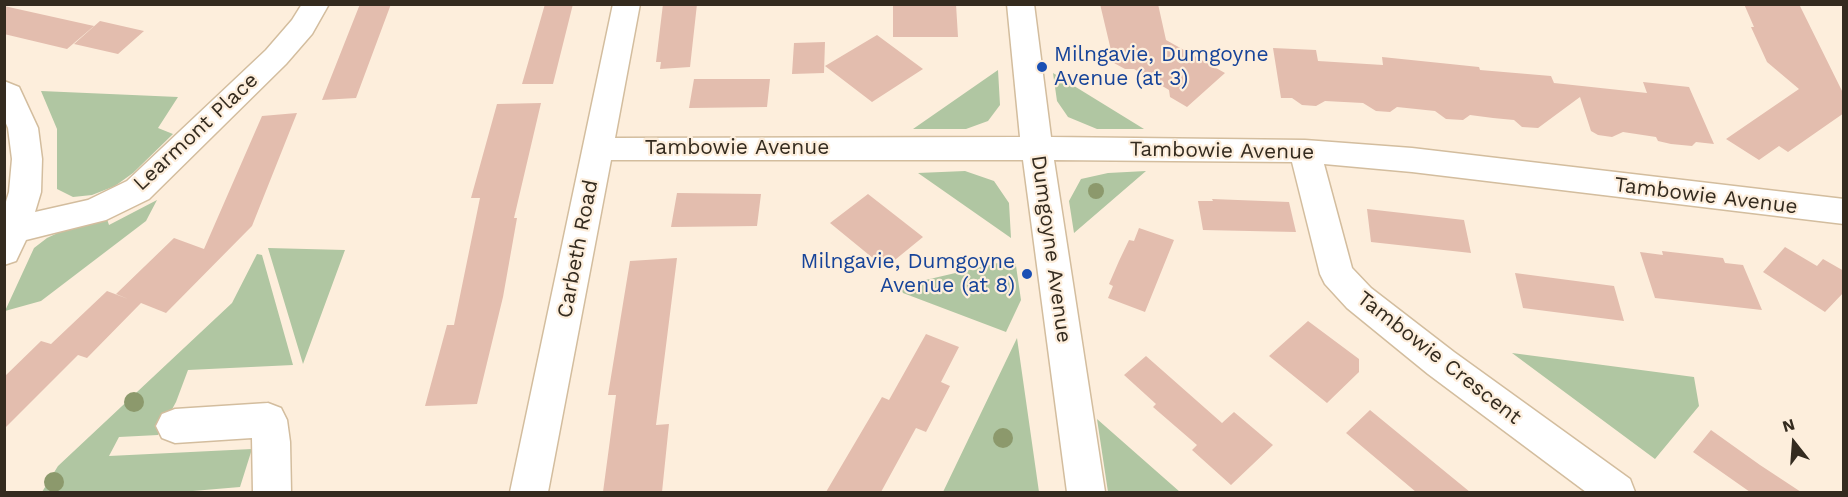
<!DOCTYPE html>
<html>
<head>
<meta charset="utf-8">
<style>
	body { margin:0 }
	#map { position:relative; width:1848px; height:497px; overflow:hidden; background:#fdeedc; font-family:"Work Sans",sans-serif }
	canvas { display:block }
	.frame { position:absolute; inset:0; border:6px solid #342b1f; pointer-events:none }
	.north { position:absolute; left:1764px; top:413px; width:60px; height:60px; -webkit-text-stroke:4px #fdeedc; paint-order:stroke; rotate:343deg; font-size:16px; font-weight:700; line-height:24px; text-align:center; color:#342b1f }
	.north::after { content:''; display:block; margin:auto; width:21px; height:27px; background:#342b1f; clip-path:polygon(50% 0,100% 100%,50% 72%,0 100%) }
</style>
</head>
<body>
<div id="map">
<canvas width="1848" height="497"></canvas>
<div class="frame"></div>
<div class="north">N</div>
</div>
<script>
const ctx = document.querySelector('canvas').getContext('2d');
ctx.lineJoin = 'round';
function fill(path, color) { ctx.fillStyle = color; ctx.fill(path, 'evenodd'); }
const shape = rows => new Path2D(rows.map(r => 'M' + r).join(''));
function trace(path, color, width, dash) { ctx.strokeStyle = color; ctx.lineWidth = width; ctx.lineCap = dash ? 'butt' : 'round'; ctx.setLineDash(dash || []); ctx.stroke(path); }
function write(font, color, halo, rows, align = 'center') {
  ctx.font = font + ' "Work Sans",sans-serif'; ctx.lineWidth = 4.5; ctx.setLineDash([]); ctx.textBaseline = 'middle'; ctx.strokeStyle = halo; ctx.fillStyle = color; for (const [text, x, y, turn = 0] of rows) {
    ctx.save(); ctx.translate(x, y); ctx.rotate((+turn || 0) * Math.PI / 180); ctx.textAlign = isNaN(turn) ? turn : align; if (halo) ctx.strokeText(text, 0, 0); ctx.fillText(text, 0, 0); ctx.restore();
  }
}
const green = shape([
	[998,70,1000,105,988,121,966,129,913,129],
	[1053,73,1144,129,1097,129,1068,117,1057,101],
	[41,91,178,97,158,128,173,134,133,173,115,186,92,195,73,197,57,189,57,129],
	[965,171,994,181,1009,203,1011,238,918,173],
	[1146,171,1074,233,1069,201,1081,179,1108,173],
	[157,200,146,221,41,301,5,311,34,248,47,238,64,230,107,219,109,225],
	[268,248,345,250,303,364],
	[257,254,262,255,293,365,188,370,176,402,158,435,119,437,109,456,252,449,240,487,181,492,42,492,58,466,232,303],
	[1015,259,1021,300,1006,332,903,293,900,286],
	[1017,338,1039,492,943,492],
	[1512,353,1694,377,1699,406,1655,459],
	[1097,419,1180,492,1108,492]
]);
const building = shape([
	[360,4,391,4,356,98,322,100],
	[545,4,573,4,553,84,522,84],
	[663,4,697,4,690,67,660,69,661,62,656,62],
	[893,4,956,4,958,37,893,37],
	[1100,4,1158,4,1166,40,1225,73,1187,107,1170,97,1169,90,1134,69,1125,69,1114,63],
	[1744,4,1799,4,1844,95,1844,113,1788,152,1779,146,1759,160,1726,139,1799,89,1767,62,1751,27,1754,27],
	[4,6,94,26,67,49,4,34],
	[100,21,144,31,118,54,74,44],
	[877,35,923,69,872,102,825,66],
	[825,42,824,73,792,74,794,43],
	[1273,48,1316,50,1318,61,1383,65,1382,57,1479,67,1480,70,1551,76,1554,83,1647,93,1643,82,1689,87,1714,144,1696,142,1692,146,1671,144,1658,141,1656,137,1623,132,1612,137,1598,135,1591,131,1580,97,1538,128,1522,127,1514,120,1493,118,1470,115,1463,120,1446,119,1435,111,1397,107,1390,112,1376,111,1363,103,1325,101,1316,106,1302,105,1292,98,1281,98],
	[694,79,770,79,767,107,689,108],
	[541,103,514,218,517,218,503,297,477,404,425,406,447,325,454,325,480,198,471,198,497,104],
	[297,113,252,226,166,313,141,303,87,358,78,355,4,429,4,377,41,341,51,344,107,291,128,299,116,294,174,238,204,249,262,116],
	[677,193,761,194,757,226,671,227],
	[868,194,923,237,885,268,830,223],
	[1212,199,1289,202,1296,232,1203,230,1198,201,1213,201],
	[1367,209,1464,220,1471,253,1371,242],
	[1139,228,1174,240,1145,312,1108,298,1113,286,1109,284,1119,261,1129,240,1134,241],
	[1785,247,1817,266,1823,259,1844,271,1844,292,1825,312,1763,272],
	[1662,251,1723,258,1725,263,1743,265,1762,310,1655,298,1640,252,1663,255],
	[677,258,656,425,669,424,662,492,603,492,616,395,608,395,630,261],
	[1515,273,1614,286,1624,321,1523,308],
	[1308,321,1359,359,1359,372,1327,403,1269,356],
	[926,334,959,347,941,382,950,386,926,432,916,428,881,492,826,492,882,397,889,400],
	[1146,356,1222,423,1234,412,1273,445,1231,485,1192,450,1197,445,1153,407,1156,404,1124,375],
	[1370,410,1437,465,1470,492,1416,492,1346,433],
	[1711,430,1760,465,1801,492,1750,492,1693,452]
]);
const minor = shape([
	[302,4,329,4,312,34,286,64,149,199,106,220,26,240,16,261,4,265,4,208,9,192,12,159,8,128,4,119,4,81,19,87,38,128,42,159,41,192,35,212,88,200,127,181,266,50,292,20,302,4],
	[613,4,640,4,615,138,1020,137,1007,4,1034,4,1051,137,1305,140,1412,148,1844,199,1844,224,1412,172,1324,164,1352,268,1371,288,1454,352,1630,479,1635,492,1586,492,1428,374,1347,308,1325,284,1320,274,1292,162,1054,160,1105,492,1067,492,1023,160,611,160,548,492,510,492,613,4],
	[268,403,281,408,287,420,290,442,291,492,253,492,252,438,175,443,162,438,156,426,162,414,175,409,268,403]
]);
const trees = [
	[1096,191,8],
	[134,402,10],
	[1003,438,10],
	[54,482,10]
];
const markers = [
	[1042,67,6,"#1a4fb4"],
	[1027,274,6,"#1a4fb4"]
];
const transitNames = [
	["Milngavie, Dumgoyne",1054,55],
	["Avenue (at 3)",1054,79],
	["Milngavie, Dumgoyne",1015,262,"right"],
	["Avenue (at 8)",1015,286,"right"]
];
const streetNames = [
	["Learmont Place",196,132,-43],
	["Tambowie Avenue",737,148],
	["Tambowie Avenue",1222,151,1],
	["Tambowie Avenue",1706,196,7],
	["Carbeth Road",578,249,-79],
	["Dumgoyne Avenue",1051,249,82],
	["Tambowie Crescent",1439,358,38]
];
fill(green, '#b0c6a2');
fill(building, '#e3bdae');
trace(minor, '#d3bd9e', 3);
fill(minor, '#fff');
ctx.fillStyle = '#8c996c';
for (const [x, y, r] of trees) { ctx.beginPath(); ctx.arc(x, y, r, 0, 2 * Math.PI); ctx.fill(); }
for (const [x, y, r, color] of markers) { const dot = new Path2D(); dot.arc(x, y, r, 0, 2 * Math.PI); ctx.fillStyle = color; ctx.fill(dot); trace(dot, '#fdeedc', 2); }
write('21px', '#164399', '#fdeedc', transitNames, 'left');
write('21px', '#342b1f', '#fdeedc', streetNames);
</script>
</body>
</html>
